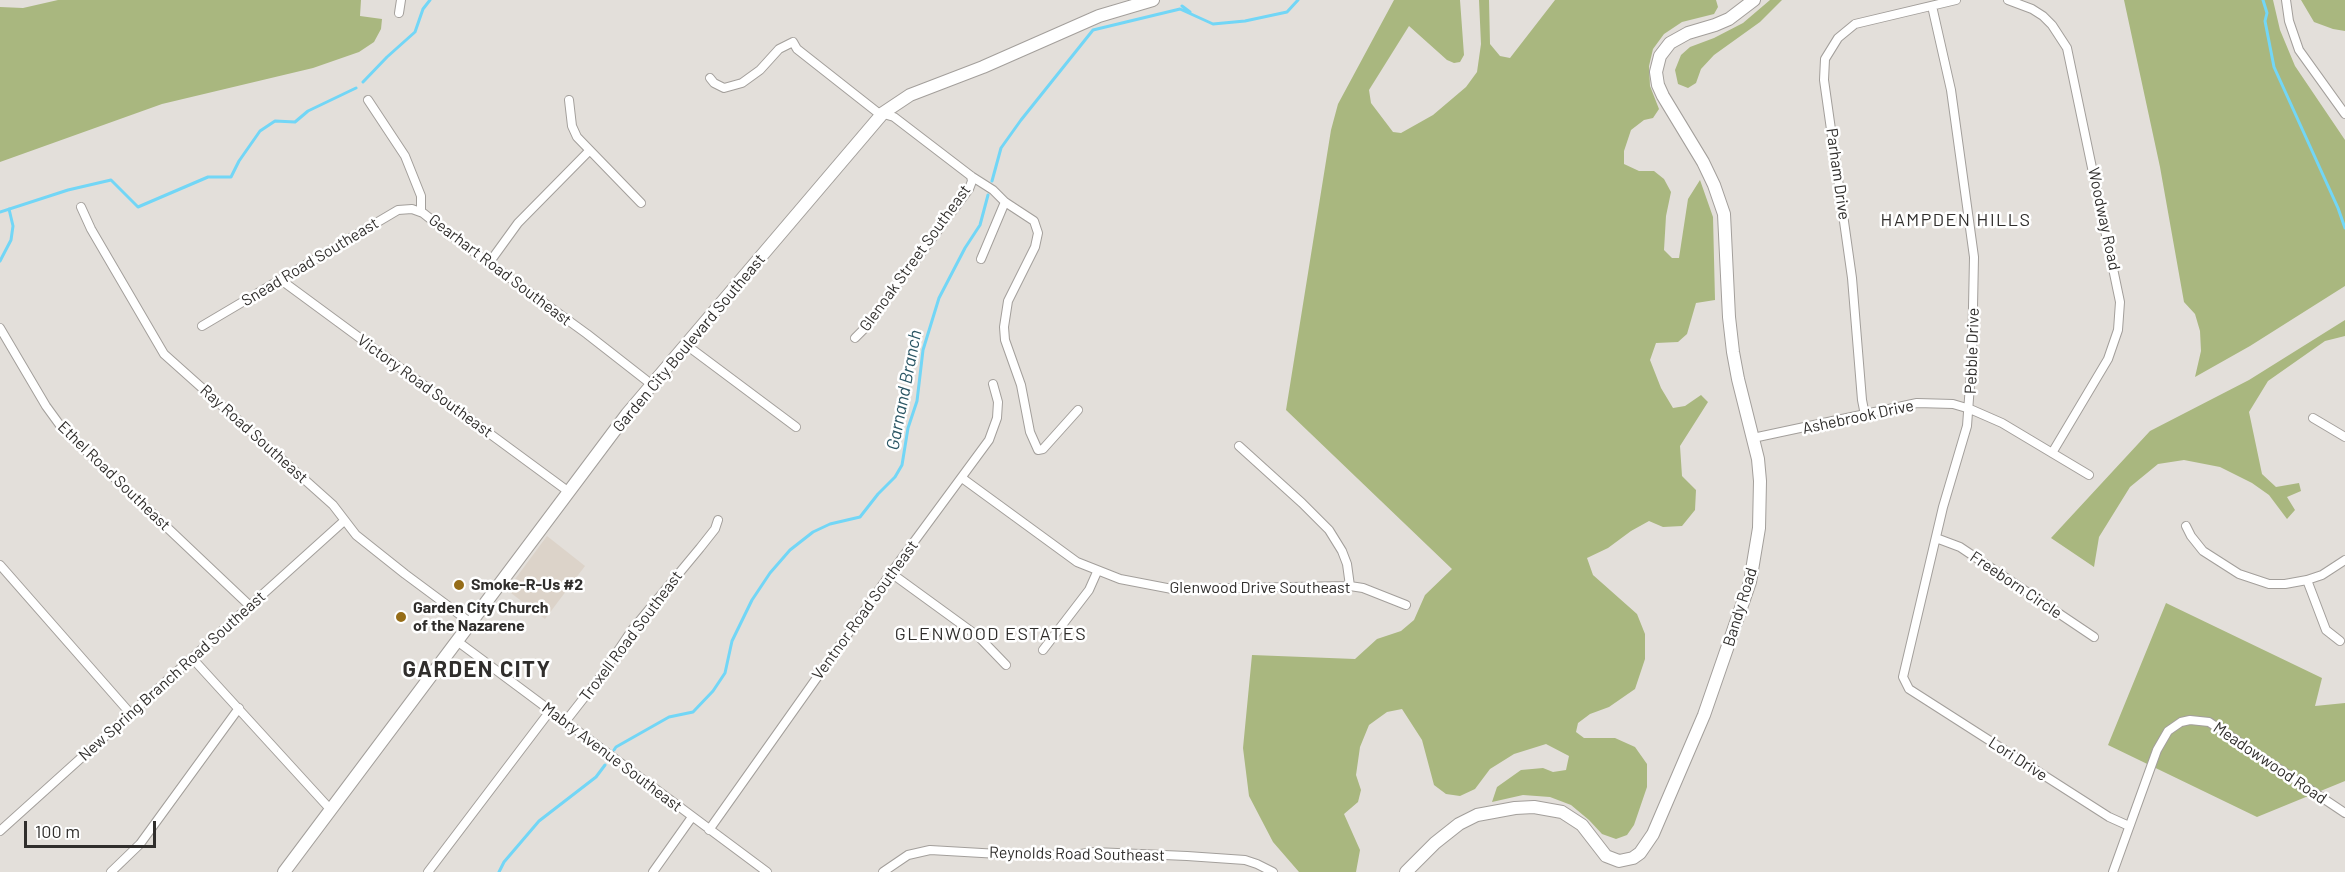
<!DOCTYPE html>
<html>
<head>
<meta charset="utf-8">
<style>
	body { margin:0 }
	#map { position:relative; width:2345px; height:872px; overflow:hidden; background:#e3dfda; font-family:Barlow,sans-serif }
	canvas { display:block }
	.scale { position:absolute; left:24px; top:821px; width:132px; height:27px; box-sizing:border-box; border:3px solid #302e2c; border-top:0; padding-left:8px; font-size:18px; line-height:21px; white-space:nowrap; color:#302e2c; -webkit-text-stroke:4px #fff; paint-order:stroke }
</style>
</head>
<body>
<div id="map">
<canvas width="2345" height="872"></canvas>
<div class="scale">100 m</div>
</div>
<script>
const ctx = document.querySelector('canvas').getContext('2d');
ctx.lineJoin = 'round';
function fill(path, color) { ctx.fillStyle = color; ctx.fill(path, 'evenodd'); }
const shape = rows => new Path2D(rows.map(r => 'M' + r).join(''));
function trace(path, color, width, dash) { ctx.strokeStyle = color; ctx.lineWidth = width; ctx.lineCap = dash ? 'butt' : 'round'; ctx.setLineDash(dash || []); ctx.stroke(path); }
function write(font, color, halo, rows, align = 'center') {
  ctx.font = font + ' Barlow,sans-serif'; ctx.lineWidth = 5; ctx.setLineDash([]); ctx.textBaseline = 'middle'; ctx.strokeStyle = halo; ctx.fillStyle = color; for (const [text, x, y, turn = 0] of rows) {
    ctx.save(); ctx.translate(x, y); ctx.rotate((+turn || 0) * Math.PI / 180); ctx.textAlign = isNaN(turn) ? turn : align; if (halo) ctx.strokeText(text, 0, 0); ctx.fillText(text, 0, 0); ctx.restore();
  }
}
const built = shape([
	[547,536,585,566,545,619,507,590]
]);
const green = shape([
	[58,0,361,0,360,16,382,19,381,29,374,42,359,52,313,68,162,104,0,162,0,7,23,8],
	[1394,0,1460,0,1464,55,1460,62,1454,63,1447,60,1409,26,1369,90,1371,103,1393,132,1401,133,1433,115,1466,87,1477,72,1481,44,1479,0,1489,0,1490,44,1500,56,1510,58,1555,0,1716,0,1718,7,1714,14,1682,22,1664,34,1653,49,1649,66,1650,86,1659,109,1653,118,1644,120,1631,130,1624,151,1624,164,1639,171,1654,171,1664,179,1671,192,1666,216,1664,250,1672,258,1679,258,1688,199,1700,180,1713,217,1715,300,1696,303,1687,334,1678,342,1656,343,1650,360,1661,388,1673,408,1685,406,1701,395,1708,402,1680,446,1682,476,1696,490,1695,510,1682,526,1663,527,1649,521,1631,531,1608,548,1587,558,1593,575,1637,614,1645,634,1645,659,1635,689,1609,707,1590,714,1578,723,1576,732,1584,738,1615,738,1635,747,1647,764,1647,787,1634,825,1627,835,1616,839,1602,834,1589,820,1571,805,1550,797,1523,795,1492,802,1497,787,1521,770,1543,768,1553,772,1566,770,1569,756,1546,744,1514,754,1490,769,1475,789,1460,796,1446,794,1434,785,1422,740,1402,709,1387,712,1369,725,1360,747,1356,775,1361,790,1358,802,1344,814,1360,850,1356,872,1299,872,1273,842,1249,796,1243,748,1252,655,1355,659,1377,639,1401,631,1414,620,1425,595,1452,569,1286,410,1331,130,1338,104],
	[1770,0,1782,0,1760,22,1714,55,1701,69,1696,83,1688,88,1678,84,1675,70,1681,55,1690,47,1714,38,1743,23],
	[2124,0,2273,0,2280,30,2295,66,2345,140,2345,286,2250,346,2195,377,2201,351,2200,331,2195,314,2184,302,2160,167],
	[2301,0,2345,0,2345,31,2333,29,2314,22],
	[2345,320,2345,336,2325,341,2268,381,2249,412,2262,474,2276,487,2299,483,2301,491,2287,497,2295,510,2287,519,2269,495,2252,483,2220,467,2184,460,2158,464,2130,487,2099,537,2094,567,2051,538,2150,431,2249,380],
	[2166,603,2322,678,2315,706,2345,703,2345,781,2257,817,2108,745]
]);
const stream = shape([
	[2263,0,2267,13,2265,21,2274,67,2338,208,2345,228],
	[1182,6,1190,12],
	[363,82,387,57,415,32,423,9,430,0],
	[992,181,1001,148,1021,120,1093,30,1180,9,1213,24,1245,21,1287,12,1298,0],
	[0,212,68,190,111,180,138,207,208,177,231,177,239,161,260,131,275,121,295,122,308,111,356,88],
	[0,261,11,240,13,226,9,209],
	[614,750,616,747,669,717,693,712,713,691,725,673,732,641,752,600,770,573,790,550,813,532,830,524,860,517,878,494,895,477,902,465,908,428,917,401,923,350,939,298,965,248,980,225,988,195],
	[499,872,504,862,539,821,596,777,605,765]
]);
const street = shape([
	[2008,0,2032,9,2043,16,2052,25,2067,48,2120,302,2118,330,2108,359,2052,453],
	[2286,0,2289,21,2299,50,2345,114],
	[1932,6,1951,90,1974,257,1972,357,1967,426,1943,507,1903,677,1909,689,2109,817,2129,826],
	[399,13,401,0],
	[710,78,714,83,724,88,742,83,760,70,779,49,793,42,797,49,877,112,894,117,971,176,993,190,1005,202,1034,221,1038,233,1035,247,1008,301,1004,327,1005,340,1021,385,1030,432,1038,450,1043,449,1078,410],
	[368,100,405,156,421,196,421,211],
	[569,100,572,126,577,137,641,203],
	[81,207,91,229,164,354,333,505,356,535,405,574,471,623],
	[981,259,1005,202],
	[489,263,518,223,589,151],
	[281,280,569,492],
	[202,326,398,210,412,209,423,213,452,236,587,334,651,384],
	[0,328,46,406,62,428,250,606],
	[855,338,864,329,969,189,972,181,971,176],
	[685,344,796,427],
	[1865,415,1862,400,1852,278,1824,80,1825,59,1838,38,1855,24,1956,0],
	[2313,418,2345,437],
	[1753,438,1917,403,1953,404,1970,409,2002,423,2089,475],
	[1239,446,1302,503,1329,530,1342,551,1347,564,1350,586],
	[962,478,1077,562,1120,579,1172,589,1350,586,1363,588,1406,605],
	[2186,526,2191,536,2203,551,2239,574,2269,584,2285,584,2307,580,2322,575,2345,560],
	[1936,538,1960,547,2094,637],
	[0,565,130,713],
	[891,573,979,637,1006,665],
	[2307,580,2326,630,2340,641],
	[457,641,767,872],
	[1043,650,1089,590,1097,572],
	[192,658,330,809],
	[565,722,601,676,632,630,700,548,715,529,718,520],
	[709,830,891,573,989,440,997,418,998,402,993,384],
	[0,831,344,521],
	[111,872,140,844,239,708],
	[428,872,550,711],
	[653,872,692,817],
	[883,872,908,855,930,850,999,854,1074,855,1094,852,1187,856,1245,860,1257,864,1273,872],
	[2113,872,2157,750,2168,731,2181,722,2190,720,2209,722,2345,813]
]);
const secondary = shape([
	[284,872,627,414,883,113,910,95,983,67,1099,16,1153,0],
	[1406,872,1435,843,1459,824,1477,815,1515,808,1534,807,1562,812,1582,825,1606,856,1619,861,1633,858,1640,853,1653,834,1704,715,1750,582,1759,528,1760,481,1758,459,1738,379,1733,352,1729,317,1724,214,1714,185,1703,162,1663,96,1658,85,1656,72,1660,56,1670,43,1688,33,1715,25,1729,19,1754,0]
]);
const markers = [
	[459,585,6,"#966d18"],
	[401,617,6,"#966d18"]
];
const streetNames = [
	["Parham Drive",1838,174,82],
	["Woodway Road",2104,219,78],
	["Glenoak Street Southeast",915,258,-54],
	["Snead Road Southeast",310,262,-31],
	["Gearhart Road Southeast",500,270,37],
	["Garden City Boulevard Southeast",689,343,-50],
	["Pebble Drive",1972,351,-88],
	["Victory Road Southeast",425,386,36],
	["Ashebrook Drive",1858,417,-12],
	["Ray Road Southeast",254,434,42],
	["Ethel Road Southeast",114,476,44],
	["Freeborn Circle",2016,585,34],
	["Glenwood Drive Southeast",1260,588],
	["Bandy Road",1740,607,-73],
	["Ventnor Road Southeast",865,610,-54],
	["Troxell Road Southeast",631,636,-53],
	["New Spring Branch Road Southeast",172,676,-42],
	["Mabry Avenue Southeast",612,757,37],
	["Lori Drive",2018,759,33],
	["Meadowwood Road",2270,763,34],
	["Reynolds Road Southeast",1077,854,1]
];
const poiNames = [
	["Smoke-R-Us #2",471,585],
	["Garden City Church",413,608],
	["of the Nazarene",413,626]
];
const neighbourhoodNames = [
	["HAMPDEN HILLS",1956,220],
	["GLENWOOD ESTATES",991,634]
];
const waterNames = [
	["Garnand Branch",904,390,-79]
];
const districtNames = [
	["GARDEN CITY",477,670]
];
fill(built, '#dcd3c9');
fill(green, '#a9b77f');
trace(stream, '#72d6f6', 3);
trace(street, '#a39f9b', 10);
trace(secondary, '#a39f9b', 14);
trace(street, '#fff', 8);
trace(secondary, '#fff', 12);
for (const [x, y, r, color] of markers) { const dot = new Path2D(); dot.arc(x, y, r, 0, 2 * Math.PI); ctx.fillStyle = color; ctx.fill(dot); trace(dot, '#fff', 2); }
write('16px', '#302e2c', '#fff', streetNames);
write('bold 16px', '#302e2c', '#fff', poiNames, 'left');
ctx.letterSpacing = '1.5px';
write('18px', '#302e2c', '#fff', neighbourhoodNames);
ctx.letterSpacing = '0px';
write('italic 18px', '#2a5664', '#fff', waterNames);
ctx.letterSpacing = '1.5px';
write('bold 22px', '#302e2c', '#fff', districtNames);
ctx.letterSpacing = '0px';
</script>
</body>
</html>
